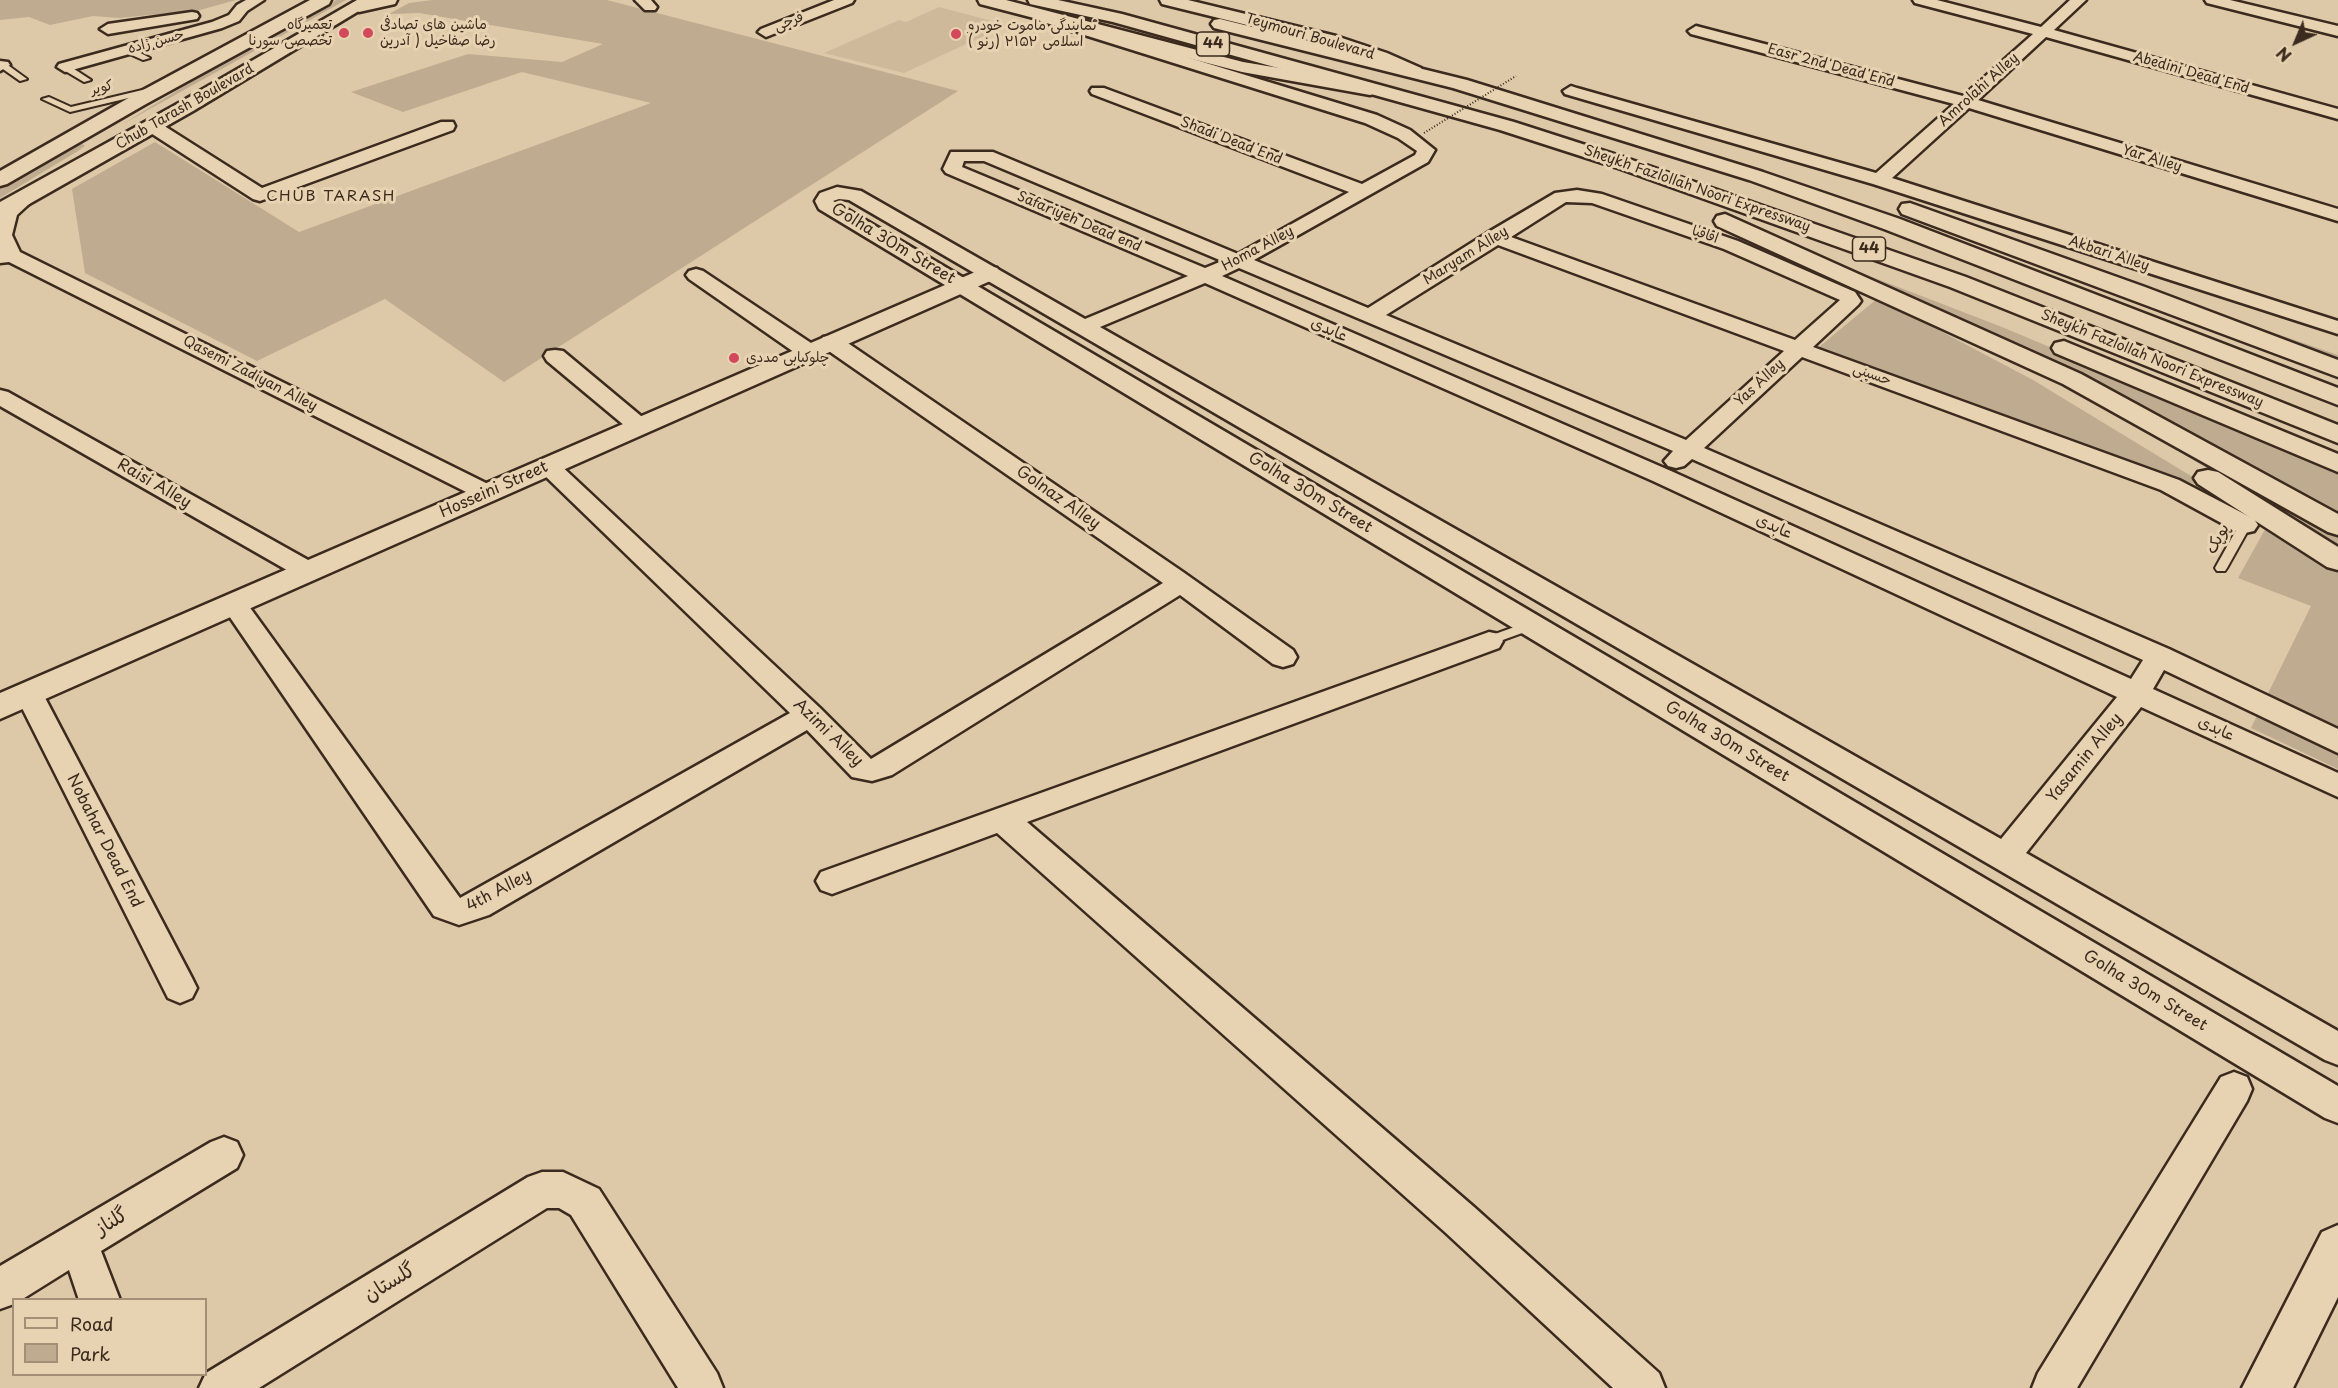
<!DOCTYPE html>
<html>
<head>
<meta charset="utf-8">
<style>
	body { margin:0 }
	#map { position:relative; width:2338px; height:1388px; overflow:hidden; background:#ddc9a8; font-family:"Playpen Sans",sans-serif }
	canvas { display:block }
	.legend { position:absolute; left:12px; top:1298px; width:195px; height:78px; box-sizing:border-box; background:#e7d3b1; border:2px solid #a28f76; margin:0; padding:8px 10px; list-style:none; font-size:18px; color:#3b2a1e }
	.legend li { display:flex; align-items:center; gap:12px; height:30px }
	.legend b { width:30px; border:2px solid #a28f76 }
	.north { position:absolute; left:2266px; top:12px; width:60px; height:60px; -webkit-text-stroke:4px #e7d3b1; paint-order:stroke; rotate:224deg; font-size:16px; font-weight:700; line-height:24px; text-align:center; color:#3b2a1e }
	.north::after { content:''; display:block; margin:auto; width:21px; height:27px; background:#3b2a1e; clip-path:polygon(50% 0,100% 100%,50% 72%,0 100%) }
</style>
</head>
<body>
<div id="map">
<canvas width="2338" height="1388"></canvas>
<ul class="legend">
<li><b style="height:8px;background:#e7d3b1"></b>Road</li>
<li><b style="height:16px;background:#bfab8f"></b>Park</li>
</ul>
<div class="north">N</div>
</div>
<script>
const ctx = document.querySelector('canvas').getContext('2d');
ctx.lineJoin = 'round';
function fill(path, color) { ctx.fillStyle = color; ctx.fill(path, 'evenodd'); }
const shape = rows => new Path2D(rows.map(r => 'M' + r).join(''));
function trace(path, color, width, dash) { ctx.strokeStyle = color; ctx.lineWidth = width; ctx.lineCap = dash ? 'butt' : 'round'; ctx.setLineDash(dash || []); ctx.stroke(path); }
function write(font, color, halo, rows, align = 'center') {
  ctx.font = font + ' "Playpen Sans","Playpen Sans Arabic",sans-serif'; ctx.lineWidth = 6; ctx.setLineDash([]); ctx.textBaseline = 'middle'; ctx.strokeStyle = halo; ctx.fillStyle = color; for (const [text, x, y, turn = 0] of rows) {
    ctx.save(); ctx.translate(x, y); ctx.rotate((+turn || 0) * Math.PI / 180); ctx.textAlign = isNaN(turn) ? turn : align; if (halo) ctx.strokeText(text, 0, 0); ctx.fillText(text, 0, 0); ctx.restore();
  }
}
const built = shape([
	[939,7,1007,25,904,73,824,53,899,20,906,22]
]);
const green = shape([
	[0,0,236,0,200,10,119,18,93,16,50,25,29,17,0,20],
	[336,0,346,0,121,125,209,71,318,13],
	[432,0,607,0,958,91,504,382,385,299,257,361,85,273,72,189,155,142,299,232,651,103,522,72,403,112,351,92,468,54,562,62,603,44,419,13,389,14,409,3],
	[81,143,85,146,78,151,0,198,0,188,72,146],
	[1797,248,2002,327,2338,468,2338,516,2035,355,1944,312],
	[2081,266,2338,355,2338,362],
	[1878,298,2033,380,2219,493,1819,347],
	[2075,386,2338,536,2338,549,2164,442],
	[2268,524,2338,571,2338,769,2251,728,2311,606,2238,578]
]);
const service = shape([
	[125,48,131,48,150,58,143,60,125,52,125,48],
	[0,63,5,63,27,79,20,81,0,67,0,63],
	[62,65,68,65,91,80,84,82,62,69,62,65],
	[155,87,159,89,158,91,70,112,42,99,49,97,71,107,155,87],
	[2245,521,2251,525,2227,568,2225,571,2217,571,2215,568,2239,525,2245,521],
	[1531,621,1536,622,1537,625,1536,628,1489,645,1483,641,1484,638,1531,621]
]);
const minor = shape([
	[246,0,264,0,247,11,239,21,222,28,65,72,57,67,59,64,212,22,229,15,237,5,246,0],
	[635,0,651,0,657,7,655,10,645,10,635,0],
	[834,0,854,0,852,3,771,35,766,37,758,32,761,29,834,0],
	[1913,0,1937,0,2041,27,2070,0,2086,0,2054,30,2338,109,2338,119,2046,37,1978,100,2338,209,2338,221,1969,108,1892,178,2338,321,2338,334,1873,184,1565,94,1563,91,1571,86,1577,88,1876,173,1954,104,1691,34,1688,31,1696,26,1963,96,2033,34,1915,3,1913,0],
	[2205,0,2230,0,2338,26,2338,36,2207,3,2205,0],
	[192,12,197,13,199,16,197,19,108,34,100,29,108,24,192,12],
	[1045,14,1377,115,1410,130,1435,150,1428,162,1254,260,1368,308,1487,233,1555,193,1577,190,1602,194,1738,241,1855,292,1861,301,1858,305,1813,347,2179,480,2254,519,2258,525,2254,531,2245,533,2236,531,2161,490,1802,357,1704,448,2169,649,2338,729,2338,753,2164,670,2153,689,2338,773,2338,797,2141,707,2026,853,2338,1031,2338,1065,2325,1060,849,200,839,199,833,201,2338,1086,2338,1123,2325,1118,819,209,815,201,820,193,837,187,861,191,1085,319,1188,276,946,173,943,169,951,152,993,152,1238,254,1349,192,1092,94,1090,91,1092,88,1104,88,1362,184,1415,155,1417,151,1398,138,1365,123,1040,21,1038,18,1045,14],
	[964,161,984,161,1222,261,1205,268,962,167,964,161],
	[1566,202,1592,203,1724,249,1840,300,1795,340,1511,237,1566,202],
	[1498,245,1784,351,1686,440,1386,315,1498,245],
	[1239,268,1673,451,1664,461,1668,466,1676,468,1684,466,1692,459,2143,660,2131,679,1671,471,1222,276,1239,268],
	[1205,283,1653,481,2117,697,2001,839,1100,327,1205,283],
	[0,61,8,62,10,65,0,71,0,61],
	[152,121,158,122,262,188,441,122,453,122,455,126,453,130,260,201,253,199,146,130,144,126,146,122,152,121],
	[33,186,39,188,42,192,17,215,12,235,20,252,496,488,499,493,496,498,487,500,478,498,9,262,0,263,0,211,27,188,33,186],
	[696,269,703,271,817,347,820,352,817,357,809,358,801,357,689,279,686,275,689,271,696,269],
	[831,336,839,337,1183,572,1293,650,1297,657,1293,664,1283,667,1273,664,1180,595,892,775,872,781,852,777,807,730,489,915,459,925,434,916,225,610,221,604,225,598,234,595,243,598,460,898,790,713,540,471,536,466,540,461,548,459,556,461,820,708,871,759,1163,583,823,347,820,342,823,337,831,336],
	[555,350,563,351,647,421,651,426,647,431,639,433,631,431,547,361,544,356,547,351,555,350],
	[0,390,8,392,317,565,321,571,317,577,308,579,299,577,0,406,0,390],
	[1489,632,1499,634,1503,641,1499,648,1027,822,1474,1207,1659,1373,1665,1388,1613,1388,1446,1233,997,833,832,894,821,890,816,881,821,872,1489,632],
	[29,684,39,687,43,694,192,978,197,988,192,998,180,1003,168,998,15,694,19,687,29,684],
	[2234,1072,2247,1077,2252,1089,2247,1101,2077,1388,2032,1388,2038,1373,2221,1077,2234,1072],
	[224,1137,237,1142,243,1155,237,1168,101,1251,120,1300,79,1300,69,1270,21,1300,14,1300,14,1304,0,1309,0,1266,211,1142,224,1137],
	[542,1172,563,1172,599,1189,717,1373,723,1388,678,1388,571,1215,559,1208,547,1208,259,1388,199,1388,206,1373,528,1177,542,1172]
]);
const tertiary = shape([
	[367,0,397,0,395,4,359,12,351,7,353,3,367,0],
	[978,0,1006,0,1243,62,1370,83,1377,85,1379,89,1377,93,1370,95,1242,72,980,4,978,0],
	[989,266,997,268,1001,273,997,278,0,719,0,693,989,266],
	[2338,1225,2338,1297,2293,1388,2242,1388,2322,1232,2338,1225]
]);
const secondary = shape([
	[310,0,331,0,329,4,146,104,7,184,0,186,0,171,132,96,310,0],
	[357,0,377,0,193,111,8,216,0,218,0,202,179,103,357,0],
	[1160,0,1188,0,1336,36,1387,53,1421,68,1423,72,1421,76,1407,76,1375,61,1324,44,1162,4,1160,0]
]);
const trunk = shape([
	[1028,0,1058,0,1122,14,1514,122,1629,159,1966,277,2181,362,2338,425,2338,443,1950,287,1615,167,1500,130,1113,22,1030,4,1028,0],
	[1220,19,1467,80,1763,172,1900,219,2338,388,2338,405,1884,229,1749,180,1453,88,1214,28,1211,24,1214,20,1220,19],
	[1910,203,2145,287,2338,360,2338,377,1902,214,1899,209,1902,204,1910,203],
	[1725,214,2081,374,2338,514,2338,535,2328,532,2063,384,1717,226,1714,221,1717,216,1725,214],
	[2064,341,2338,454,2338,472,2055,353,2052,348,2055,343,2064,341],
	[2208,470,2218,472,2338,547,2338,570,2327,567,2198,484,2194,478,2198,472,2208,470]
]);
const pathBridge = shape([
	[1424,133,1516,76]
]);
const markers = [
	[344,33,6,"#d1495b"],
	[368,33,6,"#d1495b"],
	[956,34,6,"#d1495b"],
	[734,358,6,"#d1495b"]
];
const farStreetnames = [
	["فرجی",789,22,-21],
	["Teymouri Boulevard",1310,37,16],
	["حسن زاده",156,42,-15],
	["Easr 2nd Dead End",1831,66,15],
	["Abedini Dead End",2191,73,16],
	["کویر",102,88,-14],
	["Amrolahi Alley",1979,90,-42],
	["Chub Tarash Boulevard",185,107,-30],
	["Shadi Dead End",1231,141,21],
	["Yar Alley",2152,159,17],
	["Sheykh Fazlollah Noori Expressway",1697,189,19],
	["Safariyeh Dead end",1079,222,23],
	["اقاقیا",1705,235,19],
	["Homa Alley",1258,249,-28],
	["Akbari Alley",2109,254,18],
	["Maryam Alley",1466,256,-32],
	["Sheykh Fazlollah Noori Expressway",2152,359,22],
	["Qasemi Zadiyan Alley",250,374,27],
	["حسینی",1872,375,20],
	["Yas Alley",1760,383,-43]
];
const farPoinames = [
	["تعمیرگاه",332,25,"right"],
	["تخصصی سورنا",332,41,"right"],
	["ماشین های تصادفی",380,25],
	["رضا صفاخیل ( آدرین",380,41],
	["نمایندگی ماموت خودرو",968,26],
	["( رنو) اسلامی ۲۱۵۲",968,42],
	["چلوکبابی مددی",746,358]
];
const shields = [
	[1213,44,33],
	[1869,249,33]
];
const shieldNames = [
	["44",1213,44],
	["44",1869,249]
];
const farNeighbourhoodnames = [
	["CHUB TARASH",331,197]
];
const streetNames = [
	["Golha 30m Street",893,244,31],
	["عابدی",1329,330,24],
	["Raisi Alley",154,484,30],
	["Hosseini Street",494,490,-24],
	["Golha 30m Street",1310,493,31],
	["Golnaz Alley",1058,498,35],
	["عابدی",1774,527,25],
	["پوپک",2218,539,-62],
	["عابدی",2216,729,25],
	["Azimi Alley",828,733,44],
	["Golha 30m Street",1727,742,31],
	["Yasamin Alley",2085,758,-51],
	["Nobahar Dead End",104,841,63],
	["4th Alley",499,891,-28],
	["Golha 30m Street",2145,991,31]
];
const nearStreetnames = [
	["گلناز",112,1222,-31],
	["گلستان",390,1283,-31]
];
fill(built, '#ceba9b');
fill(green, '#bfab8f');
trace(service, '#3b2a1e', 4);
trace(minor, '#3b2a1e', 5);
trace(tertiary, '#3b2a1e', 5);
trace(secondary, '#3b2a1e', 5);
trace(trunk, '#3b2a1e', 5);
fill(service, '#e7d3b1');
fill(minor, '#e7d3b1');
fill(tertiary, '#e7d3b1');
fill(secondary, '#e7d3b1');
fill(trunk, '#e7d3b1');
trace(pathBridge, '#3b2a1e', 2, [1, 2]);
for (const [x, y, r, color] of markers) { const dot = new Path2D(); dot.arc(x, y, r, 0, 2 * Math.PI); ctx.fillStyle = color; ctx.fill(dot); trace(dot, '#e7d3b1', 2); }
write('14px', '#3b2a1e', '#e7d3b1', farStreetnames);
write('14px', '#3b2a1e', '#e7d3b1', farPoinames, 'left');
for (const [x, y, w] of shields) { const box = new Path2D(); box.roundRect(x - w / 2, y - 12, w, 24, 4.5); ctx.fillStyle = '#e7d3b1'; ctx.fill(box); trace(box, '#3b2a1e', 1.5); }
write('bold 15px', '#3b2a1e', null, shieldNames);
ctx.letterSpacing = '1.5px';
write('15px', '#3b2a1e', '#e7d3b1', farNeighbourhoodnames);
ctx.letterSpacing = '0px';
write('16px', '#3b2a1e', '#e7d3b1', streetNames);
write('20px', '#3b2a1e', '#e7d3b1', nearStreetnames);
</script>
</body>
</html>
